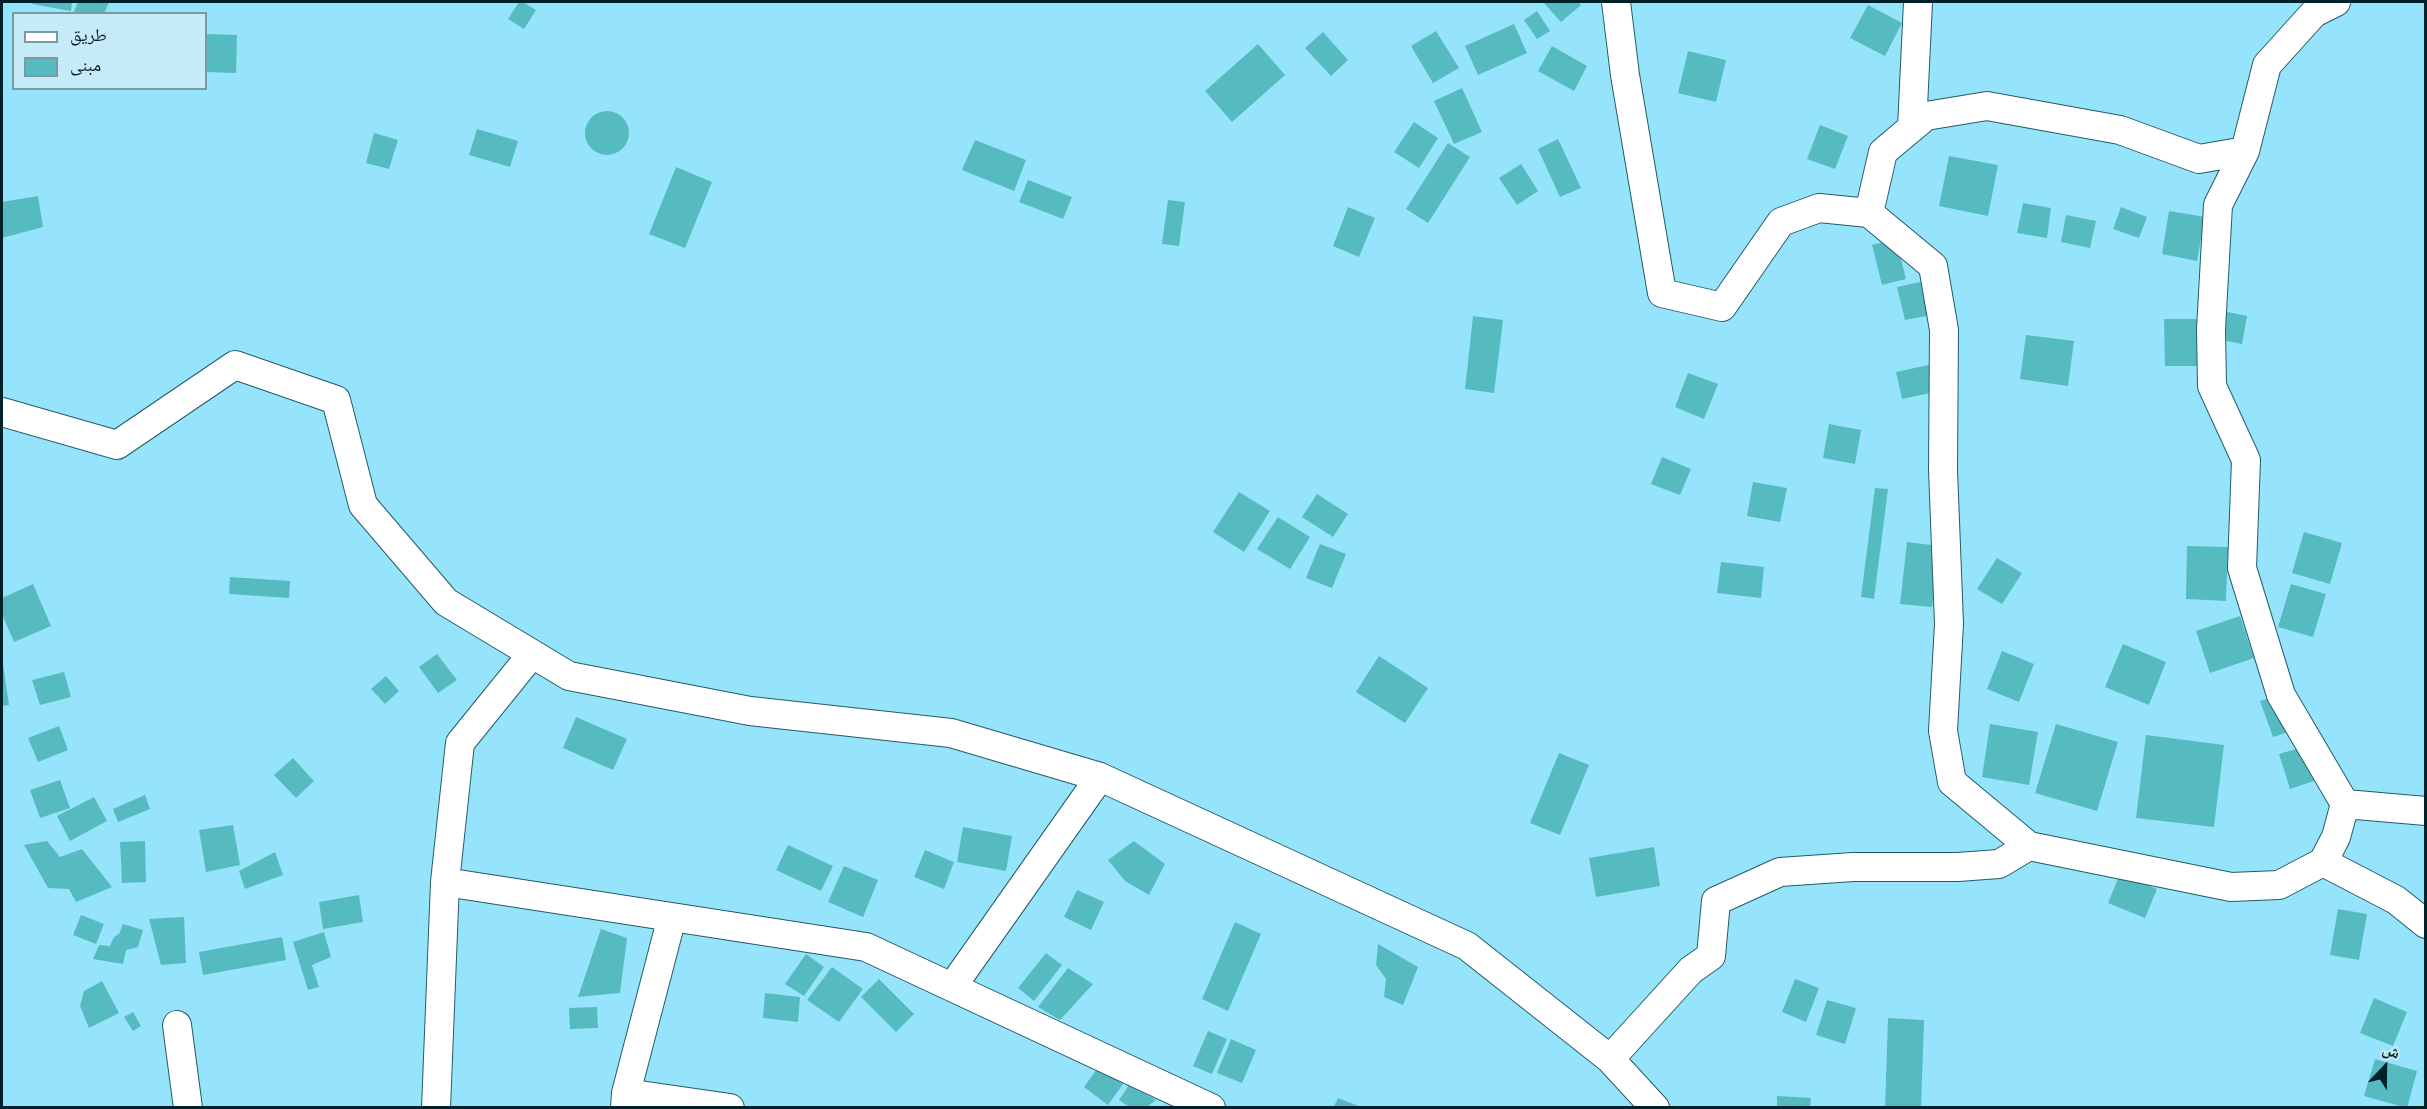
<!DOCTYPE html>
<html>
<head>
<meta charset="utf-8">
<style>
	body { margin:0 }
	#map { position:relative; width:2427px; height:1109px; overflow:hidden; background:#96e4fb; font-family:Lora,"Noto Naskh Arabic",serif }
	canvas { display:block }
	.frame { position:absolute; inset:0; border:3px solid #00212a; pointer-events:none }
	.legend { position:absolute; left:12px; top:12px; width:195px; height:78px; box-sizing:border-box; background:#c6eaf6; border:2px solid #779aa4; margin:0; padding:8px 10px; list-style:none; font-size:18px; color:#00212a }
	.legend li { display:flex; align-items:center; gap:12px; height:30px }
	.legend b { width:30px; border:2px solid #779aa4 }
	.north { position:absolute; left:2355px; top:1037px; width:60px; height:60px; -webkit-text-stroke:4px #c6eaf6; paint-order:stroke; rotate:22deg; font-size:16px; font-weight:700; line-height:24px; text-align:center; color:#00212a }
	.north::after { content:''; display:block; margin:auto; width:21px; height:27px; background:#00212a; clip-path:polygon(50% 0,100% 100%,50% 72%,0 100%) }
</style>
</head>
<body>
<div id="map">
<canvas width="2427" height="1109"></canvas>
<div class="frame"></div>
<ul class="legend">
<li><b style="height:8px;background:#fff"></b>طريق</li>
<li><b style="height:16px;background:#56bbc0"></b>مبنى</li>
</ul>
<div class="north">ش</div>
</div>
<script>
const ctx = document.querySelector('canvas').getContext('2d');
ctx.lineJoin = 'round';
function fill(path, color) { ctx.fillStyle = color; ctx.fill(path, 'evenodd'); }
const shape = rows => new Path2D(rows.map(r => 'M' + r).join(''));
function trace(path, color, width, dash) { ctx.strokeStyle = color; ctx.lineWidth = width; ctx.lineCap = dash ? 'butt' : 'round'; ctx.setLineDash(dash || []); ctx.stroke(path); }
const building = shape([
	[32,2,72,2,71,11,32,4],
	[78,2,109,2,104,14,73,14],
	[519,2,523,2,536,10,524,29,508,19],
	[1543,2,1579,2,1581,5,1561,22],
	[1868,5,1902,23,1885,56,1850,38],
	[1537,11,1550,31,1537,39,1524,20],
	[1514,24,1527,53,1478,75,1465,46],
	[1436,31,1459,68,1433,83,1411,46],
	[1323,32,1348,60,1331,76,1305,48],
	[206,34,237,35,236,73,206,72],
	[1258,44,1285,75,1232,122,1205,91],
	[1552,46,1587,66,1574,91,1538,71],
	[1688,51,1726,60,1716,102,1678,93],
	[1462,88,1482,132,1454,144,1434,101],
	'585 133a22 22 0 1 1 44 0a22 22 0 1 1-44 0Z',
	[1414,122,1438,138,1419,168,1394,152],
	[1820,125,1848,136,1835,169,1807,159],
	[477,129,518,141,510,167,469,155],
	[374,133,398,140,389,169,366,163],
	[1558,139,1581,188,1560,197,1538,149],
	[975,140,1026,160,1014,191,962,170],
	[1448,143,1470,157,1428,223,1406,209],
	[1949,156,1998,165,1988,216,1939,206],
	[1521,164,1538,191,1517,205,1499,178],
	[676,167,712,182,685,248,649,234],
	[1028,180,1072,197,1063,219,1019,202],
	[38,196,43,227,2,238,2,202],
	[1168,200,1185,202,1179,246,1162,244],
	[2023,203,2051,208,2047,238,2017,233],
	[1348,207,1375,218,1359,257,1333,246],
	[2121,207,2147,217,2139,238,2113,229],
	[2169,211,2205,217,2197,261,2162,254],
	[2066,215,2096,221,2090,248,2061,242],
	[1896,239,1906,279,1882,285,1872,245],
	[1925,281,1932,315,1905,320,1897,287],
	[2223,311,2247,316,2242,344,2217,339],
	[1473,316,1503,320,1494,393,1465,389],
	[2164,319,2203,319,2204,366,2165,366],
	[2026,335,2074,341,2068,386,2020,379],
	[1933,364,1939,391,1902,399,1896,372],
	[1688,373,1718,384,1704,419,1675,407],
	[1829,424,1861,430,1855,464,1823,458],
	[1662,457,1691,469,1680,495,1651,484],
	[1753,482,1787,488,1780,522,1747,516],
	[1875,488,1888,489,1874,599,1861,597],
	[1239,492,1270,511,1244,552,1213,532],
	[1317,494,1348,514,1333,537,1302,517],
	[1278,517,1310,537,1290,569,1257,549],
	[2304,532,2342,543,2330,584,2292,573],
	[1907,542,1939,546,1932,607,1900,604],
	[1320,544,1346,554,1332,588,1306,578],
	[2187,546,2228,547,2226,601,2186,599],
	[1997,558,2022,573,2002,604,1977,589],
	[1721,562,1764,567,1761,598,1717,593],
	[230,577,290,581,289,598,229,594],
	[33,584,51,626,14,642,2,614,2,598],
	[2291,584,2326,594,2313,637,2278,627],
	[2240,616,2254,658,2210,673,2196,631],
	[2123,644,2166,662,2149,705,2105,687],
	[2002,651,2034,664,2019,702,1987,689],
	[437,654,457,680,438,693,419,667],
	[1379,656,1428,688,1405,723,1356,692],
	[2,657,9,705,2,706],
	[64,672,71,697,40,705,32,680],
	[386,676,399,691,385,704,371,689],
	[2283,694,2295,730,2273,737,2260,701],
	[576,717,627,739,613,770,563,748],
	[1990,724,2038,732,2029,785,1982,777],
	[2056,724,2118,742,2097,811,2035,793],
	[59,726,68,750,38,762,28,738],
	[2146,735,2224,745,2214,827,2136,818],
	[2303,747,2314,781,2290,789,2279,754],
	[1559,753,1589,765,1560,835,1530,823],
	[293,758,314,781,296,798,274,775],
	[60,780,70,808,40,818,30,790],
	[145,795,150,809,118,822,113,809],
	[94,797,107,821,70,841,57,816],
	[233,825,240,865,206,872,199,830],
	[963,827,1012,836,1006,871,957,862],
	[47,841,60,857,82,849,112,887,76,902,69,889,48,888,24,845],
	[145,841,146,882,122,883,120,842],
	[1134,841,1165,864,1149,895,1125,881,1108,860],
	[788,845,833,866,821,891,776,870],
	[1654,847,1660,886,1596,897,1589,858],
	[925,850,954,862,944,889,914,877],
	[275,852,283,875,245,889,239,871],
	[844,866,878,880,863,917,828,902],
	[2120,874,2157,889,2145,918,2108,903],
	[1077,890,1104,902,1091,930,1064,917],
	[359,895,363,922,323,929,319,902],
	[2338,909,2367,914,2359,960,2330,955],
	[81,915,104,924,96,944,73,935],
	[184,917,186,963,161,965,149,919],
	[1235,922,1261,934,1228,1011,1202,999],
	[123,924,143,930,138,947,126,950,123,964,93,959,99,945,110,946,114,937,119,934],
	[601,929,627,938,620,993,578,997],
	[324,932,331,957,312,965,319,987,308,990,293,942],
	[282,937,286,960,203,975,199,952],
	[1378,944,1418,967,1403,1005,1384,997,1386,979,1376,965],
	[1046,953,1062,965,1034,1001,1018,988],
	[806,954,824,967,804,996,785,984],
	[832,967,863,989,839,1022,807,1000],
	[1068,968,1093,984,1060,1020,1038,1007],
	[879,979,914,1014,896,1032,861,997],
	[1795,979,1819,988,1806,1022,1782,1012],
	[102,981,119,1013,89,1028,80,1006,84,991],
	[765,993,800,997,798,1022,763,1018],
	[2374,998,2407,1012,2393,1046,2360,1033],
	[1827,1000,1856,1008,1845,1044,1816,1035],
	[597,1007,598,1028,570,1029,569,1008],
	[133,1012,141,1026,133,1031,124,1017],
	[1888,1018,1924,1020,1921,1108,1885,1108],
	[1208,1031,1227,1039,1212,1074,1193,1066],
	[1231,1039,1256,1050,1242,1083,1217,1073],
	[2375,1059,2417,1071,2407,1108,2364,1096],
	[1099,1066,1123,1084,1108,1105,1084,1087],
	[1129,1085,1156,1100,1146,1108,1131,1108,1119,1100],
	[1777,1096,1811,1098,1810,1108,1777,1108],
	[1338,1098,1361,1107,1361,1108,1333,1108]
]);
const minor = shape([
	[1616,2,1625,75,1662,293,1722,307,1781,222,1819,208,1869,213],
	[1912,128,1918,2],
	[2245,151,2218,205,2211,329,2212,386,2246,460,2242,568,2281,695,2345,804],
	[2,412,117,445,235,365,336,400,363,505,446,602,569,676,750,711,951,733,1100,777,1467,946,1610,1059,1655,1108],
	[532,654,460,743,445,882,866,947,1211,1108],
	[2029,846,1952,782,1943,731,1949,624,1943,470,1944,330,1933,266,1869,213,1883,152,1926,116,1987,106,2120,130,2199,159,2245,151,2267,65,2314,13,2336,2],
	[2323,862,2396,900,2426,924],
	[952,987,1100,777],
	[177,1025,188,1108],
	[1610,1059,1691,970,1711,956,1716,901,1780,872,1853,867,1958,867,1999,864,2029,846,2231,887,2279,885,2323,862,2336,837,2345,804,2426,811],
	[626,1093,730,1108],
	[436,1108,445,882],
	[625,1108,626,1093,672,917]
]);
fill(building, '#56bbc0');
trace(minor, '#245b6a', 30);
trace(minor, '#fff', 28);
</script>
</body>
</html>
